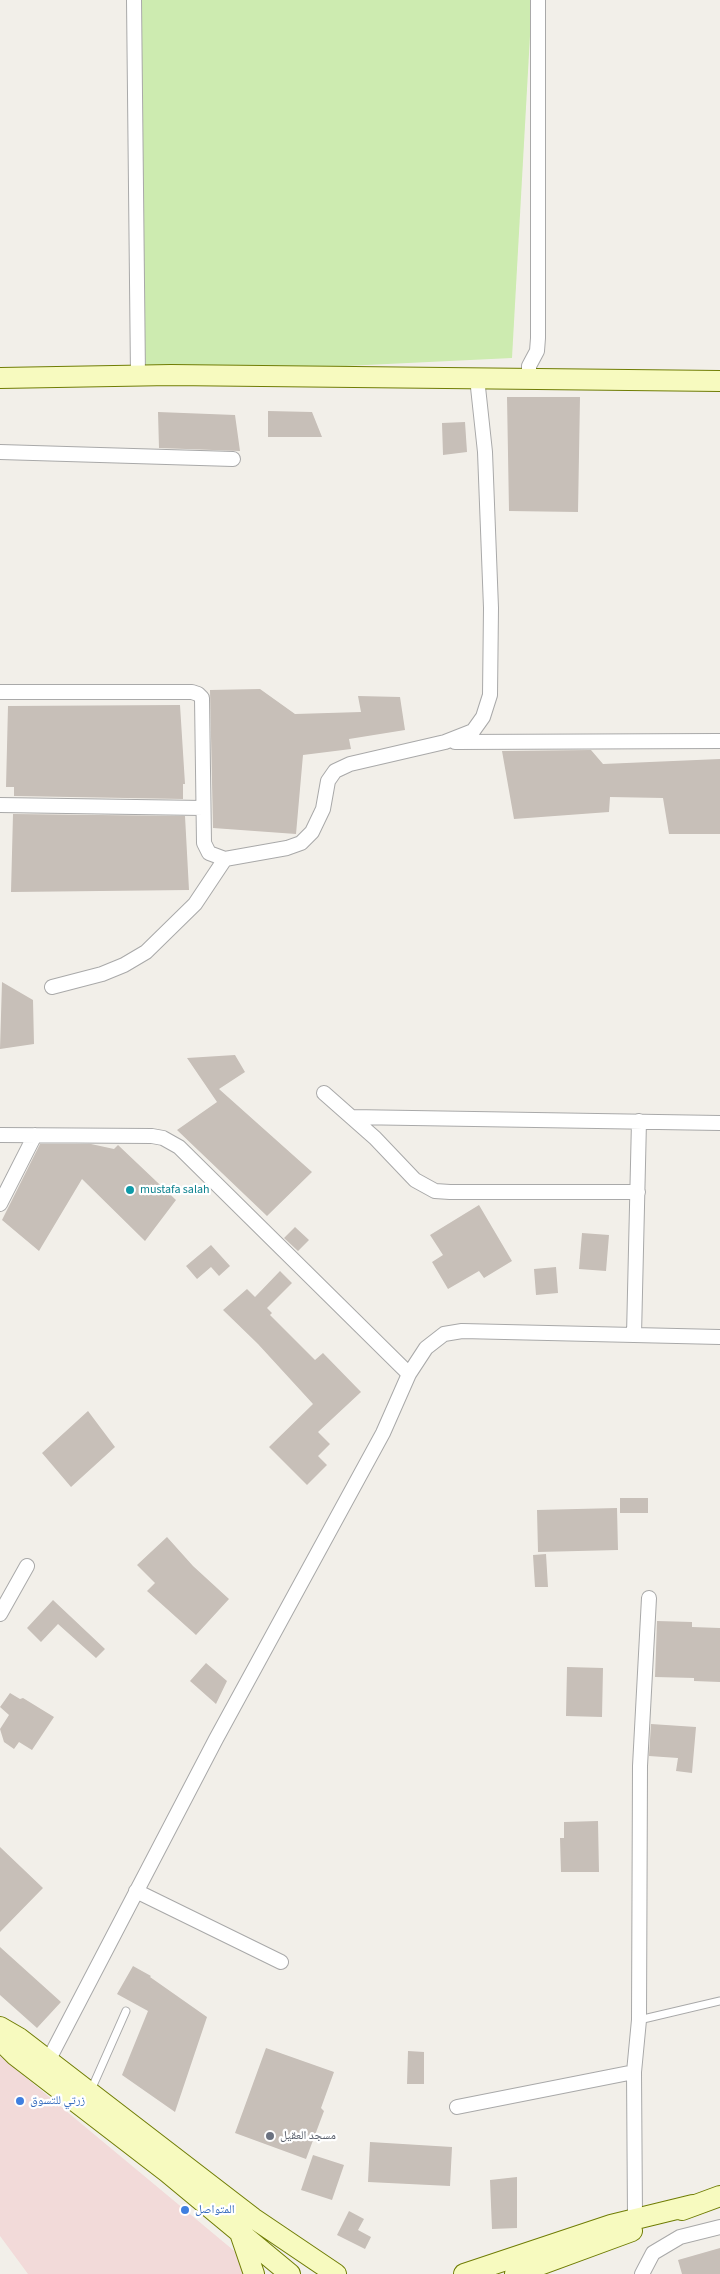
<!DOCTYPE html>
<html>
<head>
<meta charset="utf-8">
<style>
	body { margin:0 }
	canvas { display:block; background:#f2efe9 }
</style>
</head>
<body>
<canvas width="720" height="2274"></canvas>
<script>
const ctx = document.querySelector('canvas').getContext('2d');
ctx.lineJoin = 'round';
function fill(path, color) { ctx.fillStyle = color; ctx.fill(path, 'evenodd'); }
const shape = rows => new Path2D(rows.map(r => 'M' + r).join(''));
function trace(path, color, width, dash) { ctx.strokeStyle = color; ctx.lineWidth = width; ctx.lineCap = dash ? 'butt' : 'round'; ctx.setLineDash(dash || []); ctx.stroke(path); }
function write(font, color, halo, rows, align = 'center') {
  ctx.font = font + ' "Source Sans 3","Noto Naskh Arabic",sans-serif'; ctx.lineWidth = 4.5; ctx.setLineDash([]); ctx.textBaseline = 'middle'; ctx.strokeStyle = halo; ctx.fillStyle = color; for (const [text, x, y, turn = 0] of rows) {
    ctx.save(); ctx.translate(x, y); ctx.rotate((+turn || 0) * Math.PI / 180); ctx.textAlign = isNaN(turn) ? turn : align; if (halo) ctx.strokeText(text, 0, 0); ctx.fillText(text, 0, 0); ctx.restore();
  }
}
const commercial = shape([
	[0,2056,262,2274,28,2274,0,2236]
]);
const grass = shape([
	[134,0,532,0,512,358,138,376]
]);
const building = shape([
	[507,397,580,397,578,512,509,511],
	[268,411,312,412,322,437,268,437],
	[158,412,235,415,240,451,159,448],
	[465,422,467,452,443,455,442,423],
	[260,689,295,714,361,712,358,696,400,697,405,730,349,739,351,749,303,755,296,834,213,828,210,690],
	[180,705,185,784,183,784,183,799,14,796,14,787,6,787,8,706],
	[591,750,603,764,720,759,720,834,669,834,663,798,610,797,609,812,514,819,502,751],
	[13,814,185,816,189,890,11,892],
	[2,982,33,1000,34,1044,0,1049],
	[235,1055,245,1072,219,1089,312,1172,267,1216,177,1130,217,1102,187,1058],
	[40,1144,91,1144,114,1149,118,1145,176,1200,145,1241,82,1179,39,1251,2,1220],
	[479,1205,512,1261,484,1278,479,1271,448,1289,432,1262,443,1255,430,1235],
	[295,1227,309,1240,298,1251,284,1238],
	[582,1233,609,1235,606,1271,579,1269],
	[211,1245,230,1266,219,1276,211,1267,197,1279,186,1266],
	[556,1267,558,1293,536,1295,534,1269],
	[280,1271,292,1283,267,1308,272,1313,270,1315,315,1360,323,1353,361,1392,318,1432,330,1444,318,1456,327,1465,307,1485,269,1447,313,1404,258,1344,223,1310,247,1289,255,1297],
	[88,1411,115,1447,71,1487,42,1453],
	[620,1498,648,1498,648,1513,620,1513],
	[617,1508,618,1550,538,1552,537,1510],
	[167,1537,193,1566,229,1599,196,1635,147,1591,155,1583,137,1565],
	[546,1554,548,1587,535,1587,533,1555],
	[53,1600,105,1649,96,1658,58,1624,41,1642,27,1628],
	[657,1621,692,1622,692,1627,720,1628,720,1682,694,1681,694,1678,655,1677],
	[206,1663,227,1681,216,1704,190,1681],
	[567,1667,603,1668,602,1717,566,1716],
	[10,1693,20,1699,23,1698,54,1717,32,1750,19,1742,14,1749,4,1742,0,1729,9,1715,0,1707],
	[651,1724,696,1727,692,1773,676,1771,678,1758,649,1756],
	[598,1821,599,1872,561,1872,560,1838,564,1838,564,1822],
	[0,1847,43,1888,0,1932],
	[0,1947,61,2002,37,2028,0,1995],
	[133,1966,151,1976,150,1977,207,2017,175,2112,122,2075,148,2011,117,1994],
	[266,2048,334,2072,321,2108,324,2111,306,2159,235,2133],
	[408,2051,424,2052,424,2084,407,2084],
	[370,2142,452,2147,450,2186,368,2182],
	[313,2155,344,2165,332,2200,301,2190],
	[517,2177,517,2228,492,2229,490,2180],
	[349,2211,364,2219,358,2230,371,2237,365,2249,337,2235],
	[720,2248,720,2274,682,2274,678,2260]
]);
const service = shape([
	[639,2020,720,2001],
	[91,2090,126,2011]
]);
const minor = shape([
	[134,0,138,376],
	[529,378,529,366,537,351,538,338,538,0],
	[0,452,233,459],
	[0,692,192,692,198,694,202,698,204,843,209,853,225,859,287,848,301,843,312,832,323,809,328,781,335,771,350,764,445,742,473,731,483,717,490,695,491,608,485,452,477,378],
	[455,742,720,741],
	[0,805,203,808],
	[52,987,102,974,124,965,146,952,195,904,225,859],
	[324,1093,375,1138,415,1180,435,1191,450,1192,638,1192],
	[351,1117,720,1123],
	[0,1135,152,1136,163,1138,179,1147,409,1374],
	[0,1204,35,1135],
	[634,1335,639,1121],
	[0,1614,27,1566],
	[136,1891,281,1962],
	[48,2061,216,1739,383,1433,409,1374,426,1348,444,1334,462,1331,720,1337],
	[457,2107,634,2072],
	[635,2218,634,2072,639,2020,640,1766,649,1598],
	[642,2274,653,2253,680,2237,720,2227]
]);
const secondary = shape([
	[0,378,171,375,720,381],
	[0,2027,19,2038,253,2218,336,2274],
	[0,2040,15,2055,167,2172,290,2274],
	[682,2210,720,2196],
	[240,2233,254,2274],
	[464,2274,611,2225,693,2205],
	[515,2274,632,2231]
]);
const markers = [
	[130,1190,5,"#0f9aa8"],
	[20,2101,5,"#3f7fe0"],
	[270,2136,5,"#6b7280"],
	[185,2210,5,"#3f7fe0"]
];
const cultureNames = [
	["mustafa salah",140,1190]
];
const shopNames = [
	["زرتي للتسوق",30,2101],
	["المتواصل",195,2210]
];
const worshipNames = [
	["مسجد العقيل",280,2136]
];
fill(commercial, '#f2dad9');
fill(grass, '#cdebb0');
fill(building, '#c7bfb8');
trace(service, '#a9a9a9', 9);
trace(minor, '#a9a9a9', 16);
trace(secondary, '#707d05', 22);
trace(service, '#fff', 7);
trace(minor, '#fff', 14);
trace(secondary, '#f7fabf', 20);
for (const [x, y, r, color] of markers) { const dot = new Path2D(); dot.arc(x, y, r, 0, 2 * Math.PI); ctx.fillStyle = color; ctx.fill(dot); trace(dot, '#fff', 2); }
write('12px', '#0d838f', '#fff', cultureNames, 'left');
write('12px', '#366cbe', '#fff', shopNames, 'left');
write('12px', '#5b616d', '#fff', worshipNames, 'left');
</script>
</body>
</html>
